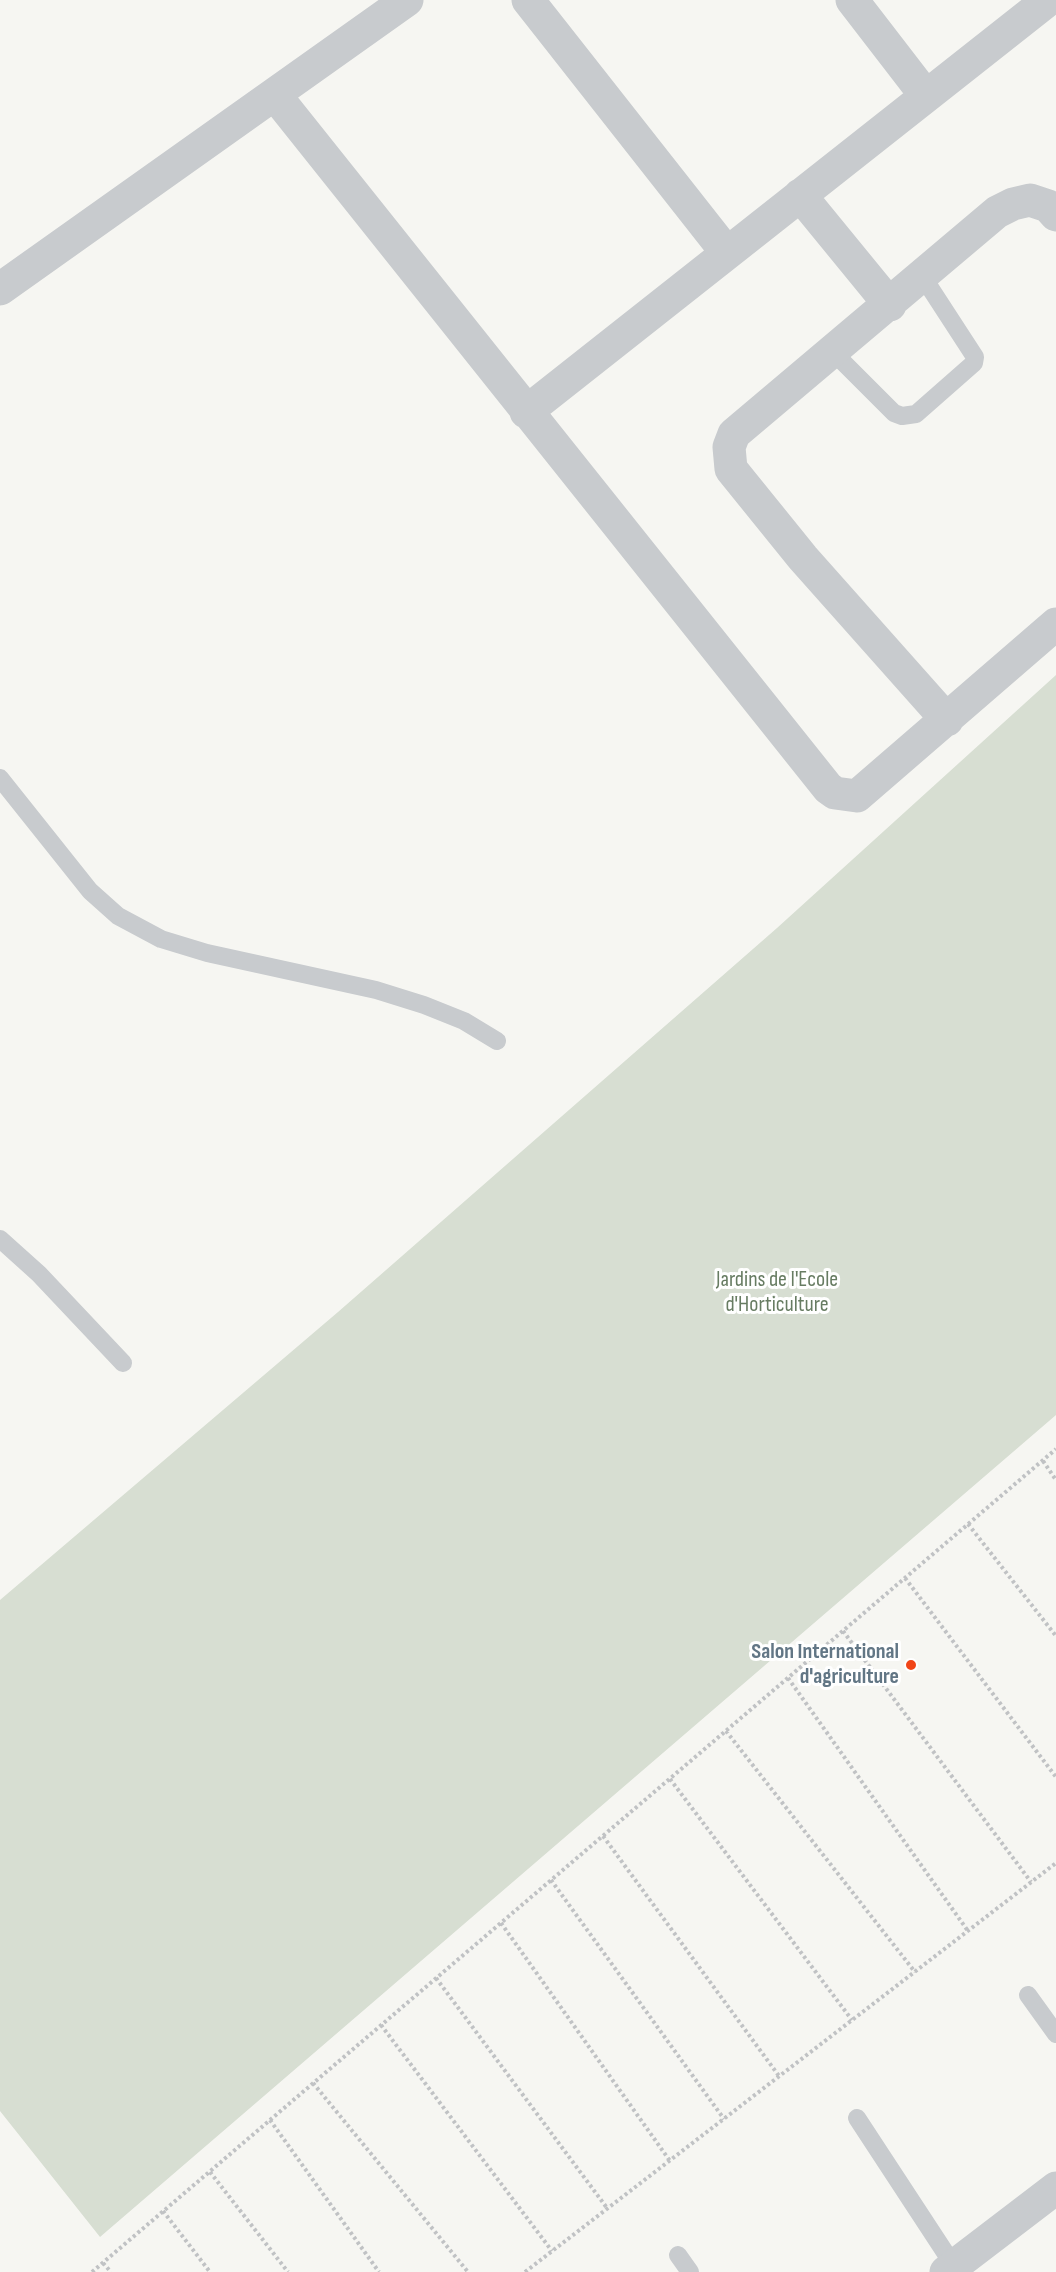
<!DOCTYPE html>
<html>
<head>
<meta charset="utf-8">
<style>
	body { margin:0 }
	canvas { display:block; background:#f6f6f2 }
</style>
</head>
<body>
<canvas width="1056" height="2272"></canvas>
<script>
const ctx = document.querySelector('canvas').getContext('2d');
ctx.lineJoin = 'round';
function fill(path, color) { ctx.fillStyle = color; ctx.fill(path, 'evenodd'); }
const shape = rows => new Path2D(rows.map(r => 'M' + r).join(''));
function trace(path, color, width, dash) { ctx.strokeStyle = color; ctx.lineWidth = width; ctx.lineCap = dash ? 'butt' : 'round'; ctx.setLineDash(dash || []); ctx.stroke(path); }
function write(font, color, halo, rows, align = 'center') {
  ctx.font = font + ' "Sofia Sans Condensed",sans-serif'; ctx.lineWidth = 6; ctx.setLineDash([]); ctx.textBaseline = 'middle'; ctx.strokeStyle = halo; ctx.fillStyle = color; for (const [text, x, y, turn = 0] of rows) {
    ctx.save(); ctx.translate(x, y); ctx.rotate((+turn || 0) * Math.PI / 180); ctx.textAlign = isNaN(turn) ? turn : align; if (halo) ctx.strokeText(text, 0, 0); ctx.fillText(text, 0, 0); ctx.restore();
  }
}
const green = shape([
	[1056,675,1056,1415,100,2237,0,2111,0,1600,338,1312,777,928]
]);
const path = shape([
	[1043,1461,1056,1480],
	[968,1524,1056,1636],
	[905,1578,1056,1777],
	[843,1631,1031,1882],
	[788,1678,968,1931],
	[726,1731,915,1972],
	[670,1779,852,2020],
	[603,1836,779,2076],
	[551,1880,724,2119],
	[501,1923,670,2161],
	[436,1978,607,2208],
	[381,2025,552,2251],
	[313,2083,468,2272],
	[270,2120,379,2272],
	[210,2172,288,2272],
	[163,2211,210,2272],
	[103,2263,111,2272],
	[92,2272,1056,1449],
	[525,2272,1056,1863]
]);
const lane = shape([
	[833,352,894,413,902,416,916,414,974,363,975,357,923,277],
	[0,778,90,891,118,916,161,939,207,953,376,990,424,1005,464,1021,497,1041],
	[0,1239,39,1274,123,1363],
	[1028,1995,1056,2034],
	[857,2118,954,2266],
	[678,2255,690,2272]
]);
const street = shape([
	[528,0,727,253],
	[852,0,926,96],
	[275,95,828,788,835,793,857,796,1056,624],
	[800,195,890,305],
	[0,289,407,0],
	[526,412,1048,0],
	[947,720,803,558,731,469,729,447,734,434,997,212,1013,204,1030,200,1048,206,1056,215],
	[946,2272,1056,2188]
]);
const markers = [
	[911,1665,6,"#f14517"]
];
const parkNames = [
	["Jardins de I'Ecole",777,1280],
	["d'Horticulture",777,1305]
];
const poiNames = [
	["Salon International",899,1652],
	["d'agriculture",899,1677]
];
fill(green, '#d7ded2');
trace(path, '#c0c2c4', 4, [3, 3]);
trace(lane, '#c8cbce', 18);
trace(street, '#c8cbce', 33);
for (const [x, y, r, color] of markers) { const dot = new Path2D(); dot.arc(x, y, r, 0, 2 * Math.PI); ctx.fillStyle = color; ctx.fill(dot); trace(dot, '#fff', 2); }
write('22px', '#677c62', '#fff', parkNames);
write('bold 22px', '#627685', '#fff', poiNames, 'right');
</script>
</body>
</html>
